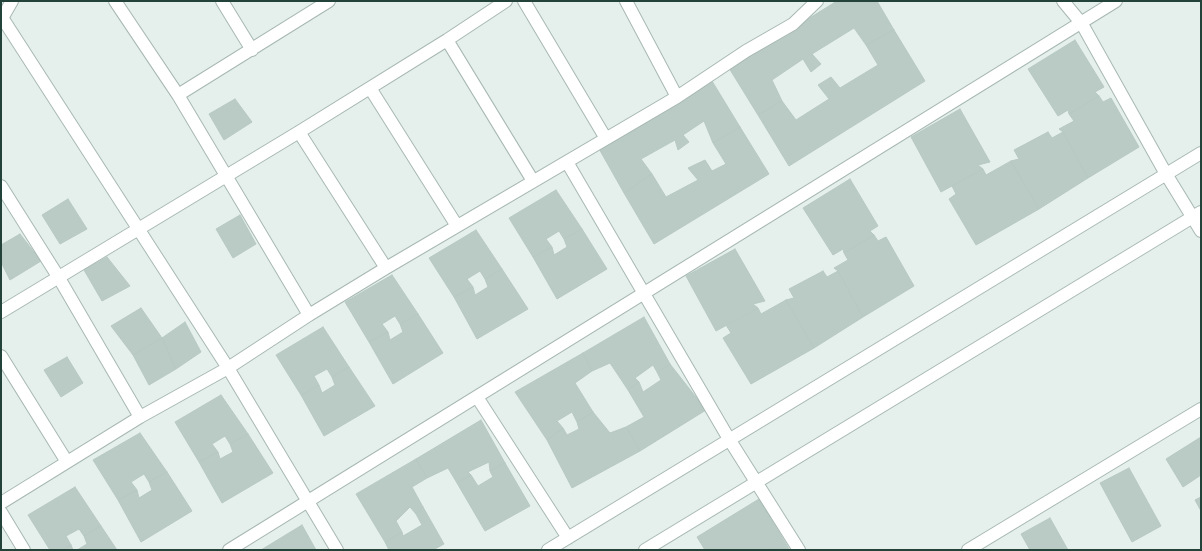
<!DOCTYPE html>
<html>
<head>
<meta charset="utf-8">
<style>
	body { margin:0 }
	#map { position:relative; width:1202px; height:551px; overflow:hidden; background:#e5efeb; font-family:"Titillium Web",sans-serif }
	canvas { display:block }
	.frame { position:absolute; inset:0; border:2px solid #23423a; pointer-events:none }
</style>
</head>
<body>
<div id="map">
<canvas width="1202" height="551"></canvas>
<div class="frame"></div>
</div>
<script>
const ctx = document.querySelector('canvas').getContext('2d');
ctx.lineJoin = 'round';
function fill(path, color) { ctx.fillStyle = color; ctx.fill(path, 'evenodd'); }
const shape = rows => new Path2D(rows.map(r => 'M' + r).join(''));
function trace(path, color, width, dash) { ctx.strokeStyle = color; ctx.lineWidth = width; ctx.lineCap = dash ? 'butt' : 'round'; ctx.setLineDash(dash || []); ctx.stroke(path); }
const building = shape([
	[837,1,877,1,894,30,866,45,854,28,812,54,821,64,811,72,803,59,772,80,782,101,758,115,729,68,837,1],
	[894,30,925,81,789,166,758,115,782,101,796,120,829,99,818,85,831,77,840,88,878,65,866,45,894,30],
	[1075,40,1104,87,1095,92,1099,96,1069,114,1068,110,1058,116,1028,69,1075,40],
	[712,81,740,127,713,143,704,121,683,135,689,142,678,150,675,140,641,159,652,174,624,193,598,147,712,81],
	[1099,96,1103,102,1111,98,1139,147,1088,178,1063,132,1059,129,1074,121,1069,114,1099,96],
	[235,99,252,122,224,140,209,114,235,99],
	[960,109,990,162,978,165,983,169,941,192,911,137,960,109],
	[740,127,769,174,654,244,624,193,652,174,666,197,698,180,688,168,705,160,712,171,726,164,713,143,740,127],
	[1048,132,1052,138,1063,132,1088,178,1039,209,1011,161,1019,159,1014,150,1048,132],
	[1011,161,1039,209,976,245,949,199,956,194,952,186,983,169,986,175,1011,161],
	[850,179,878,226,870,231,874,235,844,253,843,249,833,255,803,208,850,179],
	[556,190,582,229,564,239,559,231,546,239,552,247,533,257,509,218,556,190],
	[68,199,87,229,60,244,42,215,68,199],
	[240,215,256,244,233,258,216,229,240,215],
	[582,229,607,269,557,299,533,257,552,247,554,255,567,247,564,239,582,229],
	[476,230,502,269,485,279,480,271,467,279,473,287,454,297,429,258,476,230],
	[20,234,41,261,10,280,1,262,1,245,20,234],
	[874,235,878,241,886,237,914,286,863,317,838,271,834,268,848,260,844,253,874,235],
	[735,249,765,301,753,304,758,308,716,331,686,276,735,249],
	[107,257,130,286,102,301,84,270,107,257],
	[502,269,528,309,477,339,454,297,473,287,475,295,488,287,485,279,502,269],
	[823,271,827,277,838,271,863,317,814,348,786,300,794,298,789,289,823,271],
	[392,275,418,314,400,324,395,316,382,324,388,332,369,342,345,302,392,275],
	[786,300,814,348,751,384,723,338,731,333,726,325,758,308,761,314,786,300],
	[141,308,162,338,133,355,111,326,141,308],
	[418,314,443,353,393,384,369,342,388,332,390,340,403,332,400,324,418,314],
	[644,317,670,364,657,372,653,365,635,378,639,382,628,390,610,363,592,371,583,353,644,317],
	[185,322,201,352,176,369,162,338,185,322],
	[323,327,349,367,332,377,327,369,314,376,319,385,301,395,276,355,323,327],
	[162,338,176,369,149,385,133,355,162,338],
	[583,353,592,371,575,383,593,412,577,422,572,412,557,421,563,428,547,440,515,392,583,353],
	[67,357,83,383,61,397,44,370,67,357],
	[670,364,706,410,640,451,626,427,644,417,628,390,639,382,643,392,661,380,657,372,670,364],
	[349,367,375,406,324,436,301,395,319,385,322,393,335,385,332,377,349,367],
	[221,395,248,434,230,444,225,436,212,444,218,452,199,462,175,422,221,395],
	[593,412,610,433,626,427,640,451,572,488,547,440,563,428,567,435,579,429,577,422,593,412],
	[481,420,505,463,490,471,489,462,468,472,471,475,457,483,448,468,427,478,416,459,481,420],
	[140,433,167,472,149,482,144,474,131,482,137,490,118,500,93,460,140,433],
	[248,434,273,473,222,503,199,462,218,452,220,459,233,452,230,444,248,434],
	[1201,437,1201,475,1183,487,1166,459,1201,437],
	[416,459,427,478,412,487,423,507,416,514,410,507,396,521,402,532,385,542,356,494,416,459],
	[505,463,530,506,485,531,457,483,471,475,478,486,493,477,490,471,505,463],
	[1129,468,1161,526,1132,542,1100,483,1129,468],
	[167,472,192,511,141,542,118,500,137,490,139,498,152,490,149,482,167,472],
	[75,487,101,526,84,536,79,529,66,536,71,545,62,550,50,550,28,515,75,487],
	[1201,497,1201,511,1195,500,1201,497],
	[759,499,789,549,705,550,697,537,759,499],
	[423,507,444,544,433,550,389,550,385,542,402,532,403,536,422,525,416,514,423,507],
	[1050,518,1068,550,1030,550,1021,534,1050,518],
	[302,525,316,550,261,550,302,525],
	[101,526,117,550,77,550,87,544,84,536,101,526],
	[71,545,73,550,62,550,71,545]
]);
const minor = shape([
	[115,1,178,95,309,315],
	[222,1,252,50],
	[524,1,605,137],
	[626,1,677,97],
	[1063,1,1082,24,1166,174,1201,231],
	[3,19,228,368,337,550],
	[1,20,12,1],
	[447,40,533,181],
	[370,88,457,226],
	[178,95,329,1],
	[299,132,386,268],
	[567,162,729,439,799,550],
	[1,186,59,278,140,417],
	[1,312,299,132,447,40,506,1],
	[1,356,67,462],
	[477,397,568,538],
	[1,503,140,417,228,368,309,315,386,268,677,97,746,51,793,24,817,1],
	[1,512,24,550],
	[229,550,1116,1],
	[548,550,1201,153],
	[645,550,1201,212],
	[968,550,1201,409]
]);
fill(building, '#bacac4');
trace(building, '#b7c9c2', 1);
trace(minor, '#a7b8b2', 14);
trace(minor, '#fff', 12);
</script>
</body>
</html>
